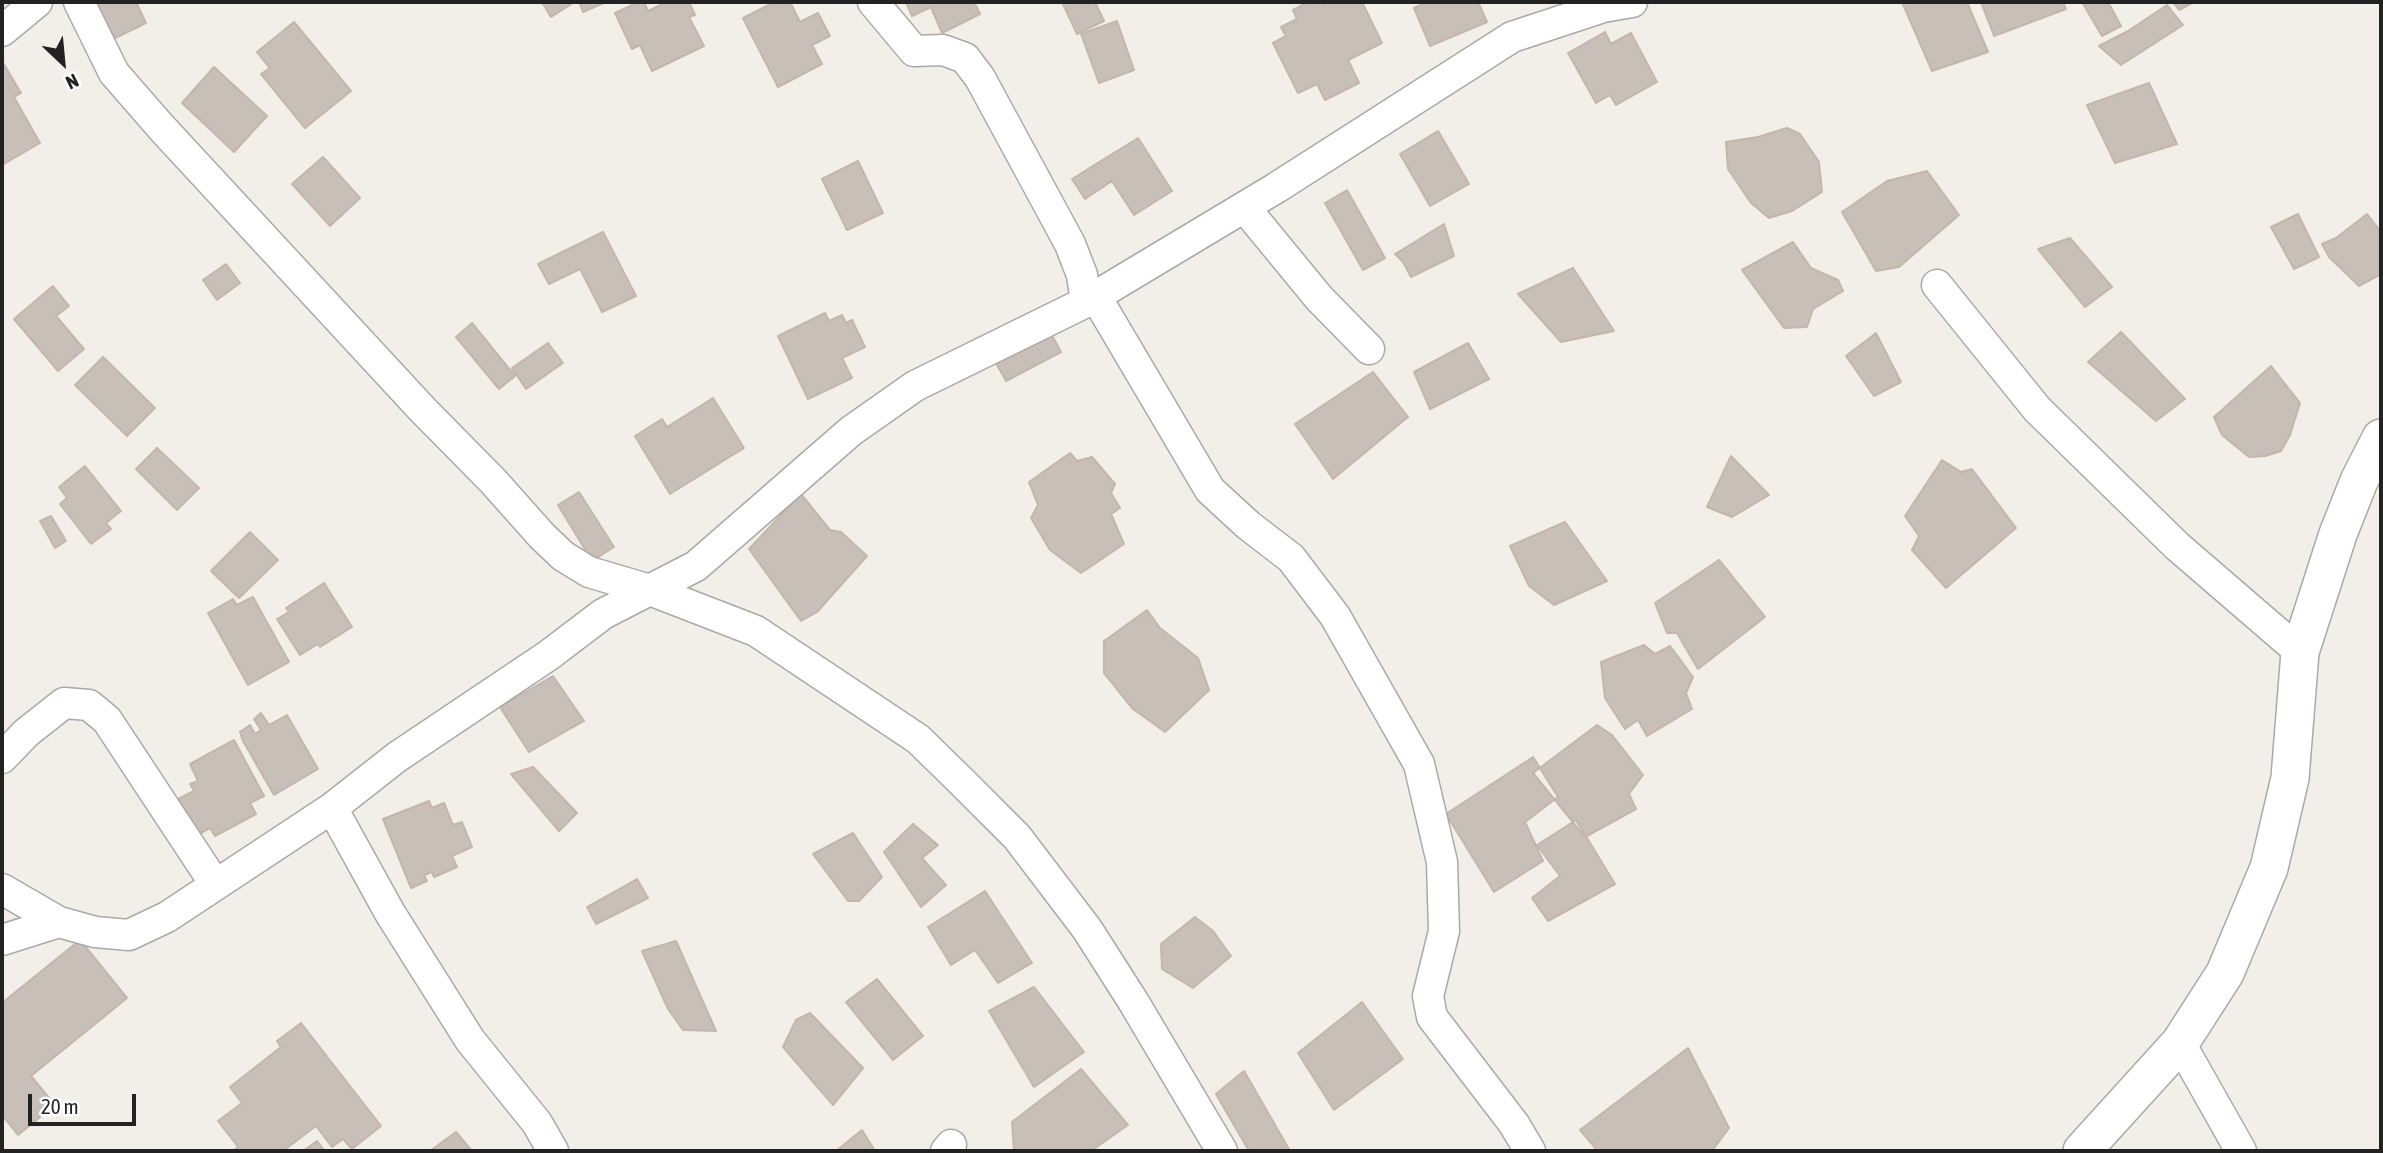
<!DOCTYPE html>
<html>
<head>
<meta charset="utf-8">
<style>
	body { margin:0 }
	#map { position:relative; width:2383px; height:1153px; overflow:hidden; background:#f2efe9; font-family:"Asap Condensed",sans-serif }
	canvas { display:block }
	.frame { position:absolute; inset:0; border:4px solid #222; pointer-events:none }
	.north { position:absolute; left:28px; top:28px; width:70px; height:70px; -webkit-text-stroke:5px #fff; paint-order:stroke; rotate:154deg; font-size:19px; font-weight:700; line-height:28px; text-align:center; color:#222 }
	.north::after { content:''; display:block; margin:auto; width:24px; height:32px; background:#222; clip-path:polygon(50% 0,100% 100%,50% 72%,0 100%) }
	.scale { position:absolute; left:28px; top:1094px; width:108px; height:32px; box-sizing:border-box; border:4px solid #222; border-top:0; padding-left:9px; font-size:21px; line-height:24px; white-space:nowrap; color:#222; -webkit-text-stroke:5px #fff; paint-order:stroke }
</style>
</head>
<body>
<div id="map">
<canvas width="2383" height="1153"></canvas>
<div class="frame"></div>
<div class="north">N</div>
<div class="scale">20 m</div>
</div>
<script>
const ctx = document.querySelector('canvas').getContext('2d');
ctx.lineJoin = 'round';
function fill(path, color) { ctx.fillStyle = color; ctx.fill(path, 'evenodd'); }
const shape = rows => new Path2D(rows.map(r => 'M' + r).join(''));
function trace(path, color, width, dash) { ctx.strokeStyle = color; ctx.lineWidth = width; ctx.lineCap = dash ? 'butt' : 'round'; ctx.setLineDash(dash || []); ctx.stroke(path); }
const building = shape([
	[94,2,136,2,146,23,113,39,94,2],
	[542,2,572,2,573,3,551,17,542,2],
	[579,2,606,2,583,12,579,2],
	[639,2,644,2,648,11,667,2,689,2,695,15,689,17,704,46,652,71,640,45,632,49,615,13,639,2],
	[775,2,790,2,800,22,818,13,830,36,812,45,822,64,778,87,743,18,775,2],
	[906,2,974,2,980,14,942,33,931,7,912,16,906,2],
	[1062,2,1095,2,1104,21,1077,34,1062,2],
	[1308,2,1323,2,1324,4,1329,2,1362,2,1382,43,1348,60,1359,83,1325,100,1317,84,1298,93,1273,43,1286,36,1281,27,1297,19,1293,10,1308,2],
	[1428,2,1478,2,1487,22,1430,46,1414,8,1428,2],
	[1902,2,1967,2,1988,52,1932,71,1902,2],
	[1981,2,2063,2,2066,9,1994,36,1981,2],
	[2082,2,2108,2,2121,26,2102,36,2082,2],
	[2173,2,2194,2,2179,10,2173,2],
	[2167,5,2183,25,2121,65,2099,46,2128,31,2167,5],
	[1117,21,1134,70,1099,83,1081,34,1117,21],
	[294,22,351,91,305,128,261,74,270,68,257,52,294,22],
	[1605,32,1611,44,1631,33,1657,82,1616,105,1610,95,1596,103,1568,53,1605,32],
	[2,61,21,93,14,97,40,143,2,165,2,61],
	[214,67,267,116,234,152,182,103,214,67],
	[2149,83,2177,144,2115,163,2087,105,2149,83],
	[1787,128,1800,134,1819,162,1822,192,1792,211,1769,218,1751,203,1728,169,1726,142,1758,137,1787,128],
	[1438,131,1469,184,1430,206,1400,154,1438,131],
	[1138,138,1172,191,1134,215,1112,181,1085,199,1072,179,1138,138],
	[323,157,360,198,330,226,292,184,323,157],
	[858,161,883,213,847,230,822,179,858,161],
	[1927,171,1959,215,1899,267,1876,271,1842,212,1887,181,1927,171],
	[1347,190,1385,258,1363,270,1325,203,1347,190],
	[2298,214,2319,257,2294,269,2271,227,2298,214],
	[2367,214,2381,232,2381,274,2359,286,2329,257,2322,244,2336,238,2367,214],
	[1444,224,1454,256,1411,277,1403,262,1395,254,1444,224],
	[603,232,636,296,602,312,580,269,549,284,538,264,603,232],
	[2070,238,2112,287,2085,307,2038,249,2070,238],
	[1793,242,1811,268,1838,280,1843,291,1813,309,1807,327,1784,328,1742,270,1793,242],
	[226,264,240,283,217,300,203,280,226,264],
	[1573,268,1614,331,1561,342,1518,294,1573,268],
	[53,286,69,306,56,316,84,349,58,371,14,319,53,286],
	[825,313,829,321,842,315,846,323,852,320,865,347,842,358,852,378,808,399,778,336,825,313],
	[472,323,515,376,499,389,456,337,472,323],
	[1047,326,1061,352,1006,381,992,356,1047,326],
	[2121,332,2185,399,2156,421,2088,362,2121,332],
	[1876,333,1901,382,1874,396,1846,356,1876,333],
	[548,343,563,363,526,389,512,368,548,343],
	[1468,343,1489,379,1430,409,1414,372,1468,343],
	[103,357,155,408,127,436,75,385,103,357],
	[2271,366,2300,403,2290,435,2281,451,2265,456,2249,457,2222,435,2214,417,2271,366],
	[1373,372,1408,417,1333,479,1295,424,1373,372],
	[713,398,744,448,670,494,635,436,662,419,667,427,713,398],
	[157,448,199,488,177,510,136,469,157,448],
	[1070,453,1077,461,1092,457,1115,484,1111,493,1120,508,1111,514,1124,544,1081,573,1050,550,1031,518,1038,505,1029,482,1070,453],
	[1731,456,1769,495,1732,517,1707,507,1731,456],
	[1942,460,1961,472,1972,469,2016,528,1946,588,1912,550,1919,536,1905,516,1942,460],
	[85,466,121,511,106,523,111,529,91,544,60,504,67,498,59,487,85,466],
	[579,492,614,547,592,561,558,505,579,492],
	[801,494,830,530,841,532,867,556,817,612,801,621,749,549,801,494],
	[51,516,66,541,55,548,40,521,51,516],
	[1565,522,1607,581,1554,605,1529,586,1510,546,1565,522],
	[250,532,278,560,239,598,211,571,250,532],
	[1719,560,1765,617,1698,669,1677,633,1667,633,1655,603,1719,560],
	[324,583,352,627,320,647,318,644,300,655,277,619,289,612,286,608,324,583],
	[253,597,289,662,248,685,208,613,233,599,237,605,253,597],
	[1147,610,1160,628,1198,658,1209,690,1165,732,1133,709,1104,673,1104,641,1147,610],
	[1644,645,1655,654,1670,646,1693,677,1686,693,1692,709,1647,736,1638,720,1625,729,1605,698,1601,662,1644,645],
	[553,676,584,721,529,752,500,707,553,676],
	[261,713,269,725,287,715,318,769,274,795,243,741,240,732,250,725,255,734,261,730,254,719,261,713],
	[1597,725,1612,735,1643,775,1629,794,1636,809,1585,837,1533,773,1597,725],
	[234,740,264,796,250,803,256,814,215,836,210,828,193,837,174,801,194,791,190,784,198,781,190,764,234,740],
	[1533,757,1558,797,1525,822,1543,861,1494,892,1446,814,1533,757],
	[533,767,577,813,559,831,511,774,533,767],
	[429,801,432,808,444,803,453,825,462,822,472,847,452,856,457,867,434,877,432,872,424,875,427,881,411,888,383,819,429,801],
	[1576,820,1615,884,1548,921,1532,898,1560,876,1537,845,1576,820],
	[913,824,938,845,922,858,946,885,921,907,884,852,913,824],
	[853,833,882,877,859,901,848,901,813,854,853,833],
	[637,879,648,898,596,924,587,907,637,879],
	[985,891,1032,963,998,983,975,950,951,965,928,927,985,891],
	[1195,917,1213,931,1231,956,1193,988,1162,969,1161,944,1195,917],
	[80,940,127,998,31,1076,55,1105,18,1135,2,1115,2,1003,80,940],
	[676,941,716,1031,683,1030,668,1009,642,951,676,941],
	[877,979,923,1036,893,1060,846,1002,877,979],
	[1034,987,1084,1052,1034,1087,989,1011,1034,987],
	[1362,1002,1403,1059,1334,1110,1298,1053,1362,1002],
	[810,1013,863,1068,833,1105,783,1047,796,1020,810,1013],
	[301,1023,381,1126,352,1149,343,1139,332,1147,316,1126,283,1151,233,1151,238,1147,218,1121,242,1103,230,1087,281,1047,277,1041,301,1023],
	[1688,1048,1729,1128,1712,1151,1598,1151,1580,1130,1688,1048],
	[1081,1069,1128,1125,1091,1151,1014,1151,1012,1122,1081,1069],
	[1244,1071,1290,1151,1249,1151,1216,1094,1244,1071],
	[862,1130,875,1151,836,1151,862,1130],
	[456,1132,472,1151,430,1151,456,1132],
	[317,1141,325,1151,303,1151,317,1141]
]);
const minor = shape([
	[79,2,114,73,161,127,422,409,493,481,542,536,563,556,589,572,650,590,756,631,918,739,962,782,1017,837,1087,929,1133,1001,1222,1151],
	[2,31,37,2],
	[1245,208,1319,298,1369,349],
	[1937,285,2037,409,2177,546,2300,652],
	[1096,297,1210,490,1248,525,1291,558,1335,616,1419,764,1442,862,1444,931,1428,996,1432,1017,1514,1124,1530,1151],
	[1086,302,1276,188,1512,37,1603,7,1632,2],
	[2,758,26,733,64,703,89,705,107,720,215,884],
	[332,808,390,913,470,1040,537,1123,553,1151],
	[2,889,59,922],
	[2,940,59,922,95,932,129,935,167,917,332,808,397,757,549,655,603,614,696,566,851,431,915,386,1086,302,1082,275,1070,244,980,78,965,58,943,50,914,51,873,2],
	[2180,1043,2241,1151],
	[946,1151,951,1145]
]);
const tertiary = shape([
	[2082,1151,2180,1043,2225,973,2269,868,2290,778,2300,652,2338,534,2359,481,2381,438]
]);
fill(building, '#c7bfb8');
trace(building, '#c4b6ab', 2);
trace(minor, '#a9a9a9', 33);
trace(tertiary, '#a9a9a9', 40);
trace(minor, '#fff', 30);
trace(tertiary, '#fff', 37);
</script>
</body>
</html>
